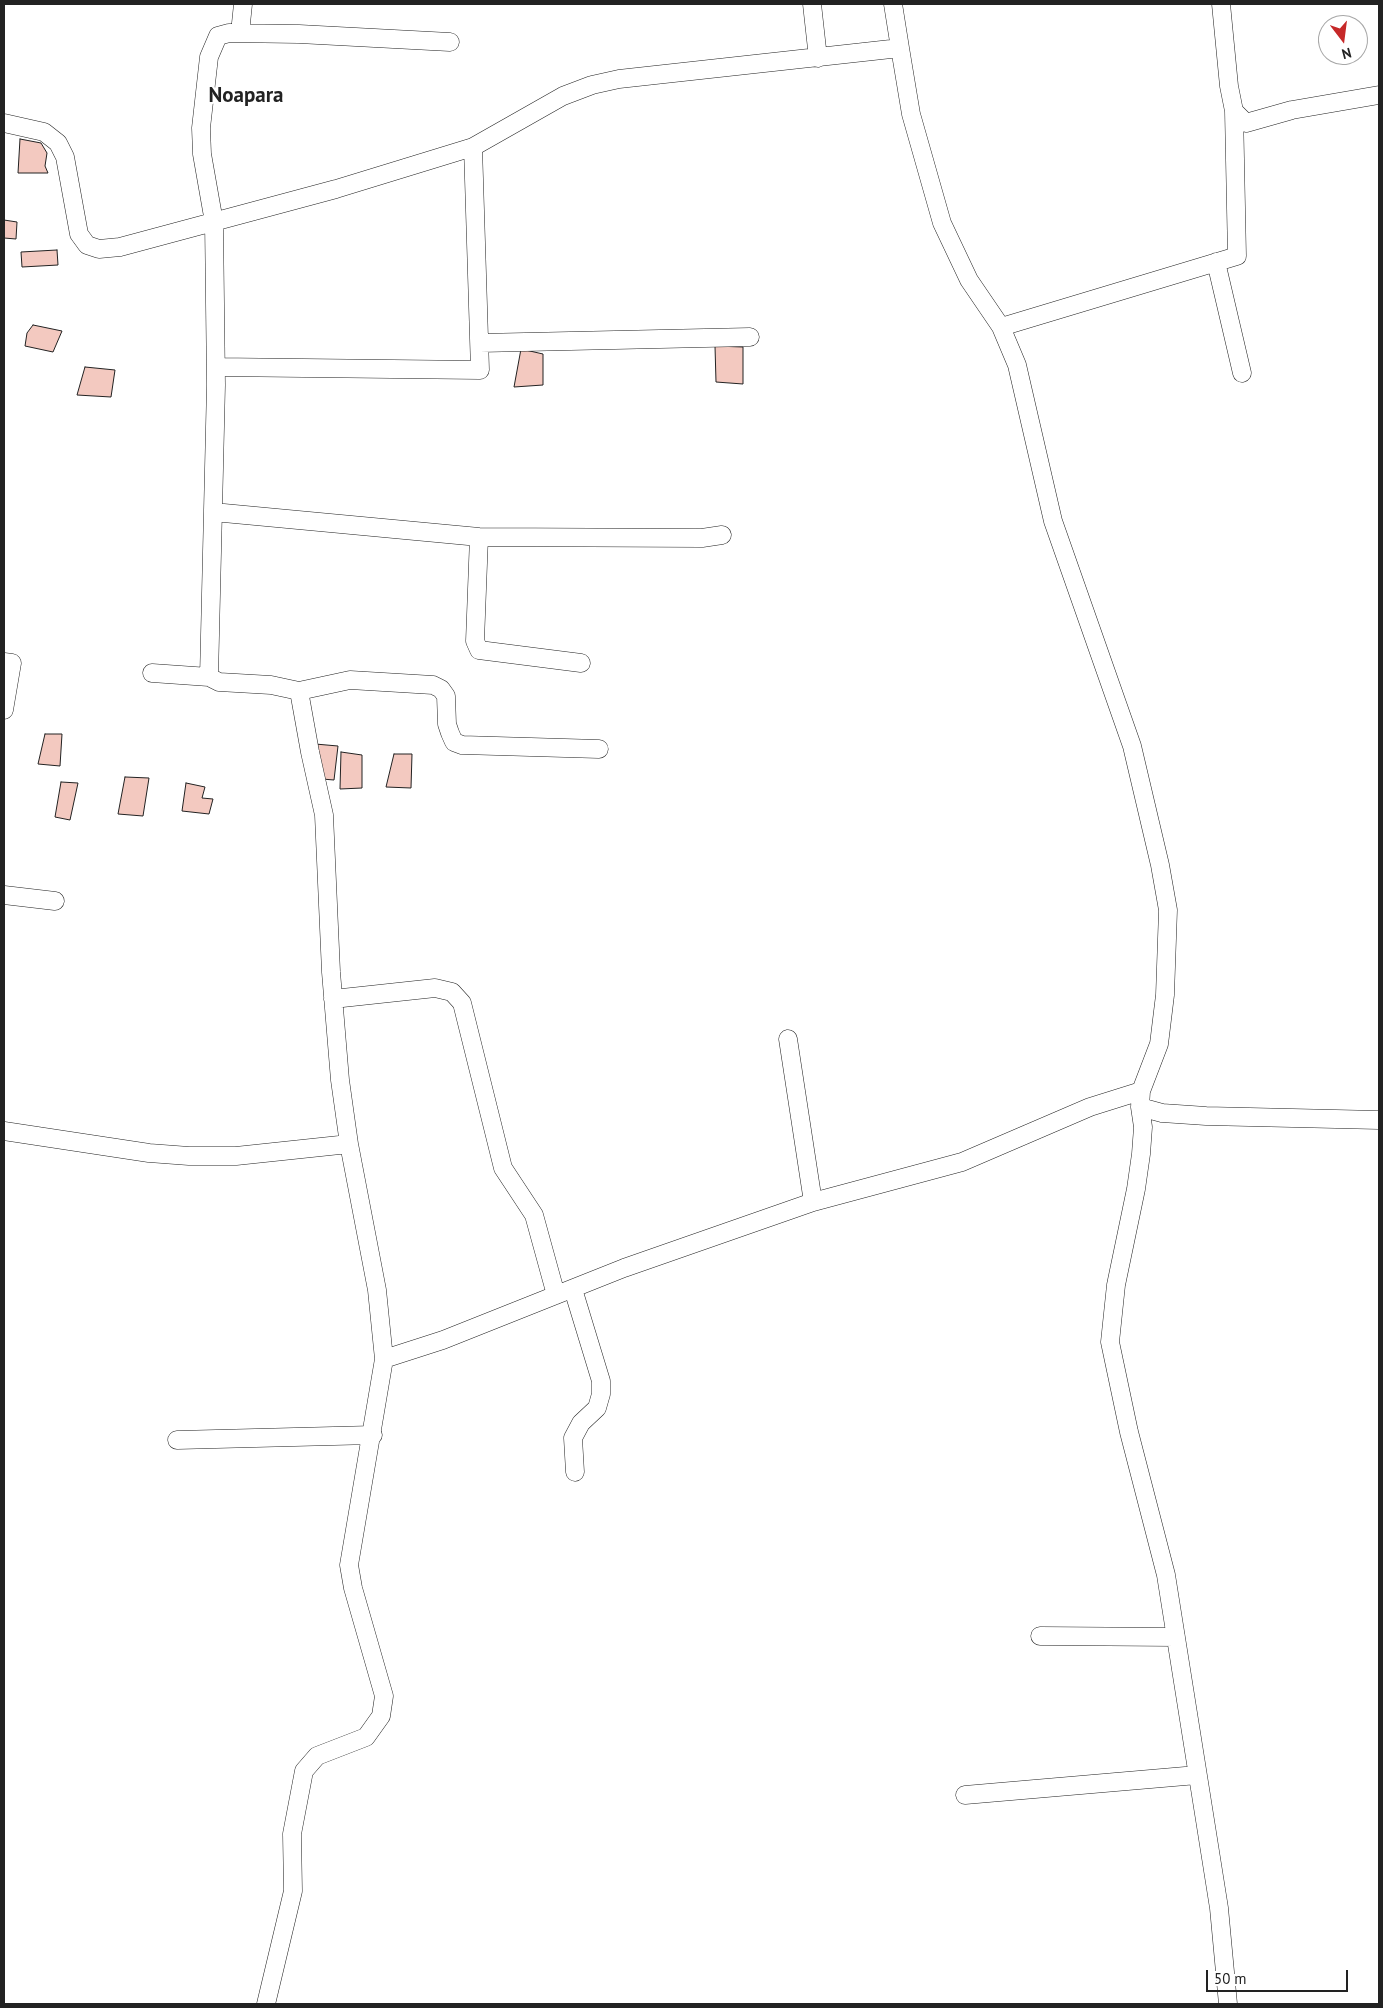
<!DOCTYPE html>
<html>
<head>
<meta charset="utf-8">
<style>
	body { margin:0 }
	#map { position:relative; width:1383px; height:2008px; overflow:hidden; background:#fff; font-family:"PT Sans",sans-serif }
	canvas { display:block }
	.frame { position:absolute; inset:0; border:5px solid #222; pointer-events:none }
	.north { position:absolute; left:1318px; top:15px; width:50px; height:50px; box-sizing:border-box; background:#fff; border:1px solid #a7a7a7; border-radius:50%; rotate:165deg; font-size:14px; font-weight:700; line-height:20px; text-align:center; color:#222 }
	.north::after { content:''; display:block; margin:auto; width:18px; height:22px; background:#c62828; clip-path:polygon(50% 0,100% 100%,50% 72%,0 100%) }
	.scale { position:absolute; left:1206px; top:1970px; width:142px; height:22px; box-sizing:border-box; border:2px solid #222; border-top:0; padding-left:6px; font-size:15px; line-height:18px; white-space:nowrap; color:#222; -webkit-text-stroke:4px #fff; paint-order:stroke }
</style>
</head>
<body>
<div id="map">
<canvas width="1383" height="2008"></canvas>
<div class="frame"></div>
<div class="north">N</div>
<div class="scale">50 m</div>
</div>
<script>
const ctx = document.querySelector('canvas').getContext('2d');
ctx.lineJoin = 'round';
function fill(path, color) { ctx.fillStyle = color; ctx.fill(path, 'evenodd'); }
const shape = rows => new Path2D(rows.map(r => 'M' + r).join(''));
function trace(path, color, width, dash) { ctx.strokeStyle = color; ctx.lineWidth = width; ctx.lineCap = dash ? 'butt' : 'round'; ctx.setLineDash(dash || []); ctx.stroke(path); }
function write(font, color, halo, rows, align = 'center') {
  ctx.font = font + ' "PT Sans",sans-serif'; ctx.lineWidth = 4; ctx.setLineDash([]); ctx.textBaseline = 'middle'; ctx.strokeStyle = halo; ctx.fillStyle = color; for (const [text, x, y, turn = 0] of rows) {
    ctx.save(); ctx.translate(x, y); ctx.rotate((+turn || 0) * Math.PI / 180); ctx.textAlign = isNaN(turn) ? turn : align; if (halo) ctx.strokeText(text, 0, 0); ctx.fillText(text, 0, 0); ctx.restore();
  }
}
const building = shape([
	[20,139,41,143,47,153,45,166,48,173,18,173,20,139],
	[4,220,17,222,16,239,4,238,4,220],
	[57,250,58,265,22,267,21,252,57,250],
	[33,325,62,331,53,352,25,346,27,333,33,325],
	[715,346,743,347,743,384,716,382,715,346],
	[521,349,543,354,543,385,514,387,521,349],
	[85,367,115,370,111,397,77,395,85,367],
	[45,734,62,734,60,766,38,764,45,734],
	[315,744,338,746,334,780,322,779,315,744],
	[341,752,362,755,362,788,340,789,341,752],
	[394,754,412,754,411,788,386,787,394,754],
	[125,777,149,778,143,816,118,814,125,777],
	[61,782,78,783,70,820,55,817,61,782],
	[186,783,205,787,202,798,213,799,209,814,182,811,186,783]
]);
const street = shape([
	[812,4,818,58],
	[1221,4,1229,86,1234,111,1246,123,1292,110,1379,95],
	[240,33,243,4],
	[900,48,911,114,942,223,969,280,1001,327,1017,365,1053,521,1132,746,1160,865,1168,910,1165,995,1159,1044,1141,1091,1140,1107,1143,1127,1141,1154,1136,1189,1116,1285,1110,1342,1129,1432,1166,1575,1219,1908,1228,2004],
	[4,123,44,132,58,143,65,157,79,234,87,245,99,249,120,247,336,189,473,147,563,96,592,85,619,79,900,48,893,4],
	[1216,262,1242,373],
	[1001,327,1237,256,1234,111],
	[480,343,750,337],
	[216,367,480,370,473,147],
	[213,512,479,537,702,538,722,535],
	[479,537,475,641,479,650,581,663],
	[4,662,12,663,4,710],
	[152,673,209,677],
	[299,691,350,680,433,685,441,689,446,696,447,724,450,733,454,742,462,745,599,749],
	[4,895,55,901],
	[333,999,435,988,452,992,462,1003,503,1168,534,1215,556,1295],
	[788,1039,813,1202],
	[1140,1107,1162,1113,1206,1116,1379,1120],
	[4,1131,149,1153,189,1156,236,1156,349,1144],
	[573,1289,601,1381,601,1394,597,1408,581,1423,573,1438,575,1472],
	[384,1359,443,1340,624,1268,813,1202,962,1162,1090,1107,1141,1091],
	[177,1440,373,1435],
	[1040,1636,1176,1637],
	[965,1795,1197,1775],
	[266,2004,293,1891,292,1834,304,1771,317,1756,366,1737,381,1716,384,1696,353,1588,349,1565,384,1359,377,1290,349,1144,340,1080,331,972,324,815,310,752,299,691,271,685,219,682,209,677,216,385,214,222,202,154,201,128,209,57,218,36,229,33,299,34,450,42]
]);
const districtNames = [
	["Noapara",246,96]
];
fill(building, '#f3c9c0');
trace(building, '#222', 1);
trace(street, '#222', 19);
trace(street, '#fff', 18);
write('bold 21px', '#222', '#fff', districtNames);
</script>
</body>
</html>
